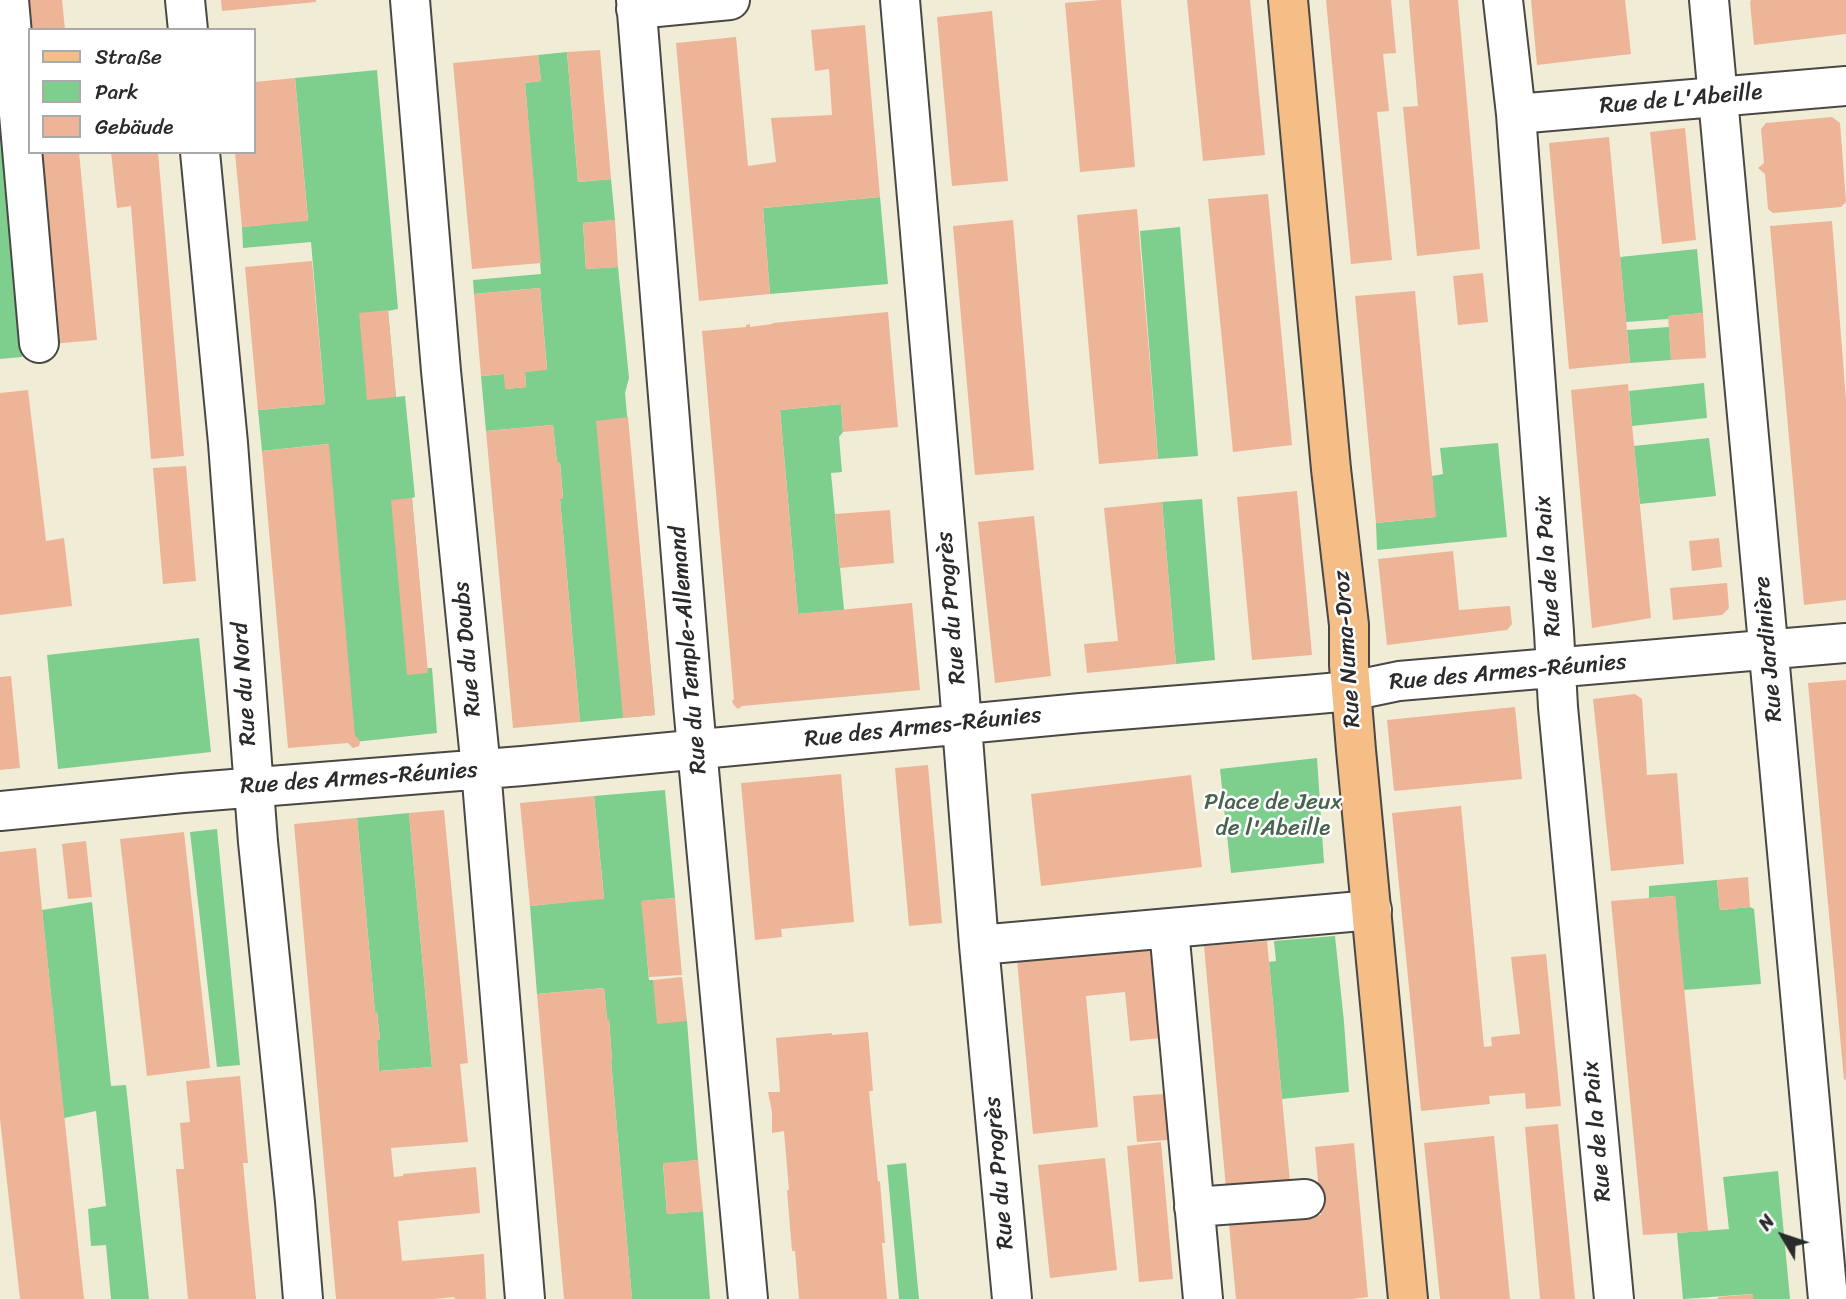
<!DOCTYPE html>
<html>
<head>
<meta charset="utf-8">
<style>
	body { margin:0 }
	#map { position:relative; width:1846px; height:1299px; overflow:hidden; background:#f0ecd6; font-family:Sriracha,sans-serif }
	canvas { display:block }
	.legend { position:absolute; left:28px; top:28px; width:228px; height:126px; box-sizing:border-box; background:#fff; border:2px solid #aaa; margin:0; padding:9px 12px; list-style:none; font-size:21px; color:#2b2b2b }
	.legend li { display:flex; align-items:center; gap:14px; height:35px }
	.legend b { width:35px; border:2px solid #aaa }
	.north { position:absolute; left:1748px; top:1201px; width:70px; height:70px; -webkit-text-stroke:5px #fff; paint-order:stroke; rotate:309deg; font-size:19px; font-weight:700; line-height:28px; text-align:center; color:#2b2b2b }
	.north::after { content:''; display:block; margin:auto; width:24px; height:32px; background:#2b2b2b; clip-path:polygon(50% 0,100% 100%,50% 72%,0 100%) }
</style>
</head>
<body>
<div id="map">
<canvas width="1846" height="1299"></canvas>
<ul class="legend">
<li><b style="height:9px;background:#f6be87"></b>Straße</li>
<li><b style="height:19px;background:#7ece8e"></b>Park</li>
<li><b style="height:19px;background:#eeb497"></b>Gebäude</li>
</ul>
<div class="north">N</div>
</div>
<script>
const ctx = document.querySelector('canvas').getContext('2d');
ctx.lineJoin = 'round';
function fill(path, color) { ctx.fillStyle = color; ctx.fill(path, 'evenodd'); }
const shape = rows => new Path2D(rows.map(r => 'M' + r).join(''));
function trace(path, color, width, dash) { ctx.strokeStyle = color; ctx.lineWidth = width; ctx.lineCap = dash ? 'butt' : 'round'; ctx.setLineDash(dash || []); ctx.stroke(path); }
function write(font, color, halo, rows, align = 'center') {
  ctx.font = font + ' Sriracha,sans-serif'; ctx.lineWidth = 5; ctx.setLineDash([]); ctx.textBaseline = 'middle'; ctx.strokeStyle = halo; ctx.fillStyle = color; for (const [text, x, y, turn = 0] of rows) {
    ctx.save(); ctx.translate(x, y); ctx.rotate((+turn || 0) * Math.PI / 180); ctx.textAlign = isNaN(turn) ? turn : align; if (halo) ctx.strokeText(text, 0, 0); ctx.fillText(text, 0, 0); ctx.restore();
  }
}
const green = shape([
	[567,52,578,182,611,179,615,220,583,223,586,269,618,267,629,378,625,393,655,715,580,722,560,499,563,498,560,462,557,462,553,425,486,431,481,376,504,374,506,389,526,387,525,372,547,369,540,288,474,294,473,280,541,274,525,83,541,81,538,55],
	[377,70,398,309,388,311,396,397,405,396,415,497,412,498,427,668,432,668,437,733,355,742,328,444,262,451,258,410,325,404,311,242,243,248,242,227,308,220,295,78],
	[0,103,22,357,0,359],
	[880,197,888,284,770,294,763,208],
	[1180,227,1198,456,1158,459,1140,231],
	[1697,249,1703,313,1669,316,1668,319,1626,322,1620,257],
	[1669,327,1671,360,1630,363,1627,330],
	[1704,383,1707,418,1632,426,1629,391],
	[841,404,843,432,839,437,842,472,831,473,844,610,798,614,780,410],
	[1709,438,1716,496,1640,504,1634,446],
	[1498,443,1507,537,1377,550,1376,523,1435,517,1432,476,1443,474,1440,448],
	[1202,499,1215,660,1176,664,1162,502],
	[199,638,211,752,58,769,47,655],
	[1317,758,1324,863,1231,873,1220,769],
	[665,790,675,898,642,901,649,980,653,980,687,1021,698,1160,663,1164,667,1214,703,1211,710,1299,632,1299,611,1061,612,1060,609,1019,607,1019,604,988,537,994,530,906,604,898,594,796],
	[409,813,432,1067,379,1071,377,1040,380,1040,377,1012,375,1012,357,818],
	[217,829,240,1065,217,1067,190,832],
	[1717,880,1720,910,1750,907,1754,909,1761,984,1683,990,1675,896,1649,898,1649,886],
	[92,902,111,1086,126,1085,149,1299,111,1299,106,1245,91,1246,88,1209,106,1206,96,1111,64,1118,42,910],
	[1335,936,1344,1022,1349,1092,1282,1099,1269,962,1276,961,1274,941],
	[906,1163,919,1299,899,1299,887,1165],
	[1778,1171,1790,1299,1753,1299,1752,1294,1683,1299,1677,1233,1729,1229,1723,1177]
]);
const building = shape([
	[16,0,62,0,65,30,30,30],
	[221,0,316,0,316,2,222,11],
	[1101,0,1121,0,1135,167,1080,172,1065,3],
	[1187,0,1250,0,1265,155,1203,161],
	[1326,0,1391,0,1396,53,1383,54,1389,111,1377,112,1392,260,1351,264],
	[1409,0,1458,0,1480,249,1417,256,1403,107,1418,106],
	[1531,0,1625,0,1631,54,1537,65],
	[1751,0,1846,0,1846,34,1754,45,1750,2],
	[992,11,1008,181,952,186,937,17],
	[865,25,880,197,763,208,770,294,699,301,676,43,736,37,748,166,776,162,771,118,832,115,829,69,815,71,811,30],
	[600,50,611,179,578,182,567,52],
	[538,55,541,81,525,83,541,263,472,269,453,63],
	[295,78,308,221,242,227,235,152,254,152,254,82],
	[1832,117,1840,123,1846,202,1841,207,1773,213,1768,209,1765,174,1758,168,1764,163,1761,129,1766,123],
	[1685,128,1696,240,1662,244,1650,132],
	[1609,137,1630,363,1569,369,1549,143],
	[31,152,79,152,97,340,51,344],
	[111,152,158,152,184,456,151,459,131,206,117,208],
	[1268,194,1292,445,1233,452,1208,199],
	[1137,209,1158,459,1099,464,1077,215],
	[615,220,618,267,586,269,583,223],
	[1013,220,1034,470,975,475,953,226],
	[1832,221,1846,400,1846,600,1804,605,1770,226],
	[312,261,325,404,258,410,245,267],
	[1483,273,1488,322,1458,325,1453,276],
	[540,288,547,370,525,372,526,387,505,389,504,374,481,376,474,294],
	[1415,291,1436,517,1376,523,1355,296],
	[388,310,396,397,367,400,359,313],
	[888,312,898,427,843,432,841,404,780,410,798,614,912,603,920,690,742,706,738,709,733,704,732,701,734,699,702,331,746,327,746,325,750,324,750,327,772,324,773,323],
	[1703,313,1706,358,1671,360,1668,316],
	[1628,384,1651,618,1592,628,1571,390],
	[28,390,46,541,64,538,72,606,0,615,0,393],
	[628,417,655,715,623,718,596,421],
	[553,425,557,462,560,462,563,499,560,499,580,722,513,728,486,431],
	[329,444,355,736,358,738,360,743,359,746,353,748,348,743,288,748,262,451],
	[186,466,196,581,163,584,153,468],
	[1297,491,1312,655,1252,660,1237,497],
	[412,498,428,673,407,675,391,500],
	[1162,502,1176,664,1087,673,1084,644,1118,641,1104,508],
	[890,510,894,563,840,568,835,514],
	[1034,516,1051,676,995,683,978,522],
	[1719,538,1722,567,1692,571,1689,541],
	[1453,551,1459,610,1510,606,1512,624,1507,630,1387,645,1378,559],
	[1727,583,1729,608,1722,615,1673,620,1670,588],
	[11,676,20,768,0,770,0,677],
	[1846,680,1846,1079,1844,1080,1808,683],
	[1635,694,1642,699,1647,775,1677,773,1684,864,1611,871,1593,699],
	[1515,707,1522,779,1394,791,1387,720],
	[928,765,942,923,909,926,895,768],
	[841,774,854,922,781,929,782,937,755,940,741,783],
	[1191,775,1202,867,1041,886,1031,794],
	[594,796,604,899,530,906,520,803],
	[1461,806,1484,1047,1492,1046,1491,1037,1520,1034,1511,957,1546,954,1561,1106,1526,1109,1525,1093,1489,1096,1490,1104,1421,1111,1392,813],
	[444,810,468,1063,460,1064,468,1142,391,1148,394,1177,403,1176,403,1174,476,1167,480,1213,398,1221,402,1261,484,1254,486,1299,455,1299,454,1297,434,1299,336,1299,294,824,357,818,375,1012,377,1012,380,1040,377,1040,379,1071,432,1067,409,813],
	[184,832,210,1068,147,1076,120,839],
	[86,841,92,897,68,899,62,844],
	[36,848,42,910,84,1299,20,1299,0,1119,0,852],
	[1748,877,1750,907,1720,910,1717,880],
	[1675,896,1708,1231,1643,1235,1611,901],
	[675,898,682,975,649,977,641,901],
	[1267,941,1290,1182,1226,1188,1204,946],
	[1152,945,1162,1038,1130,1041,1125,992,1086,996,1098,1127,1033,1134,1017,960],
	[682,977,687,1021,657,1024,653,980],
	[604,988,607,1019,609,1019,612,1060,611,1061,632,1299,564,1299,537,994],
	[868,1032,873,1091,869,1091,878,1182,880,1181,885,1243,882,1243,887,1299,799,1299,795,1251,792,1251,787,1190,789,1190,784,1131,772,1133,772,1112,768,1092,780,1092,776,1038,832,1033,832,1035],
	[240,1076,248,1163,243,1163,256,1299,188,1299,176,1169,184,1169,180,1123,190,1122,186,1081],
	[1164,1094,1168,1140,1137,1142,1133,1096],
	[1558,1124,1575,1299,1540,1299,1525,1127],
	[1494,1136,1510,1299,1440,1299,1424,1143],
	[1161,1142,1173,1279,1139,1282,1127,1146],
	[1354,1143,1368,1297,1352,1299,1236,1299,1229,1224,1321,1215,1315,1147],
	[1105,1158,1117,1270,1050,1278,1038,1165],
	[698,1160,703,1211,667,1214,663,1163],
	[1753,1294,1753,1299,1718,1299,1718,1297]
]);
const minor = shape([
	[9,0,39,343],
	[185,0,188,30],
	[410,0,441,371,481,769,525,1299],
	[636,0,693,705,748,1299],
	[900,0,959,686,979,945,1012,1299],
	[1503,0,1516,114,1554,632,1558,707,1614,1299],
	[1709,0,1828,1299],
	[636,9,730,0],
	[1516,114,1846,86],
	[200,152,228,443,258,842,295,1202,303,1299],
	[0,811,183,793,522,766,1081,713,1306,695,1351,691,1399,681,1846,643],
	[1169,929,1203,1299],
	[979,945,1372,910],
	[1194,1207,1305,1199]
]);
const major = shape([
	[1288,0,1331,469,1349,625,1349,665,1356,750,1408,1299]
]);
const streetNames = [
	["Rue de L'Abeille",1681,100,-5],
	["Rue de la Paix",1549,566,-94],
	["Rue du Progrès",952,608,-95],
	["Rue du Doubs",468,649,-95],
	["Rue Numa-Droz",1348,649,-94],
	["Rue Jardinière",1769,649,-95],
	["Rue du Temple-Allemand",689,650,-95],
	["Rue des Armes-Réunies",1508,673,-5],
	["Rue du Nord",245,684,-94],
	["Rue des Armes-Réunies",923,728,-6],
	["Rue des Armes-Réunies",359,779,-4],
	["Rue de la Paix",1598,1131,-95],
	["Rue du Progrès",1000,1173,-95]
];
const parkNames = [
	["Place de Jeux",1273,803],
	["de l'Abeille",1273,829]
];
fill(green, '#7ece8e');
fill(building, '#eeb497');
trace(minor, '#494845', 42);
trace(major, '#494845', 42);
trace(minor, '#fff', 38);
trace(major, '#f6be87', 38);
write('23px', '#2b2b2b', '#fff', streetNames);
write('23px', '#48644e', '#fff', parkNames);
</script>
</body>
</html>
